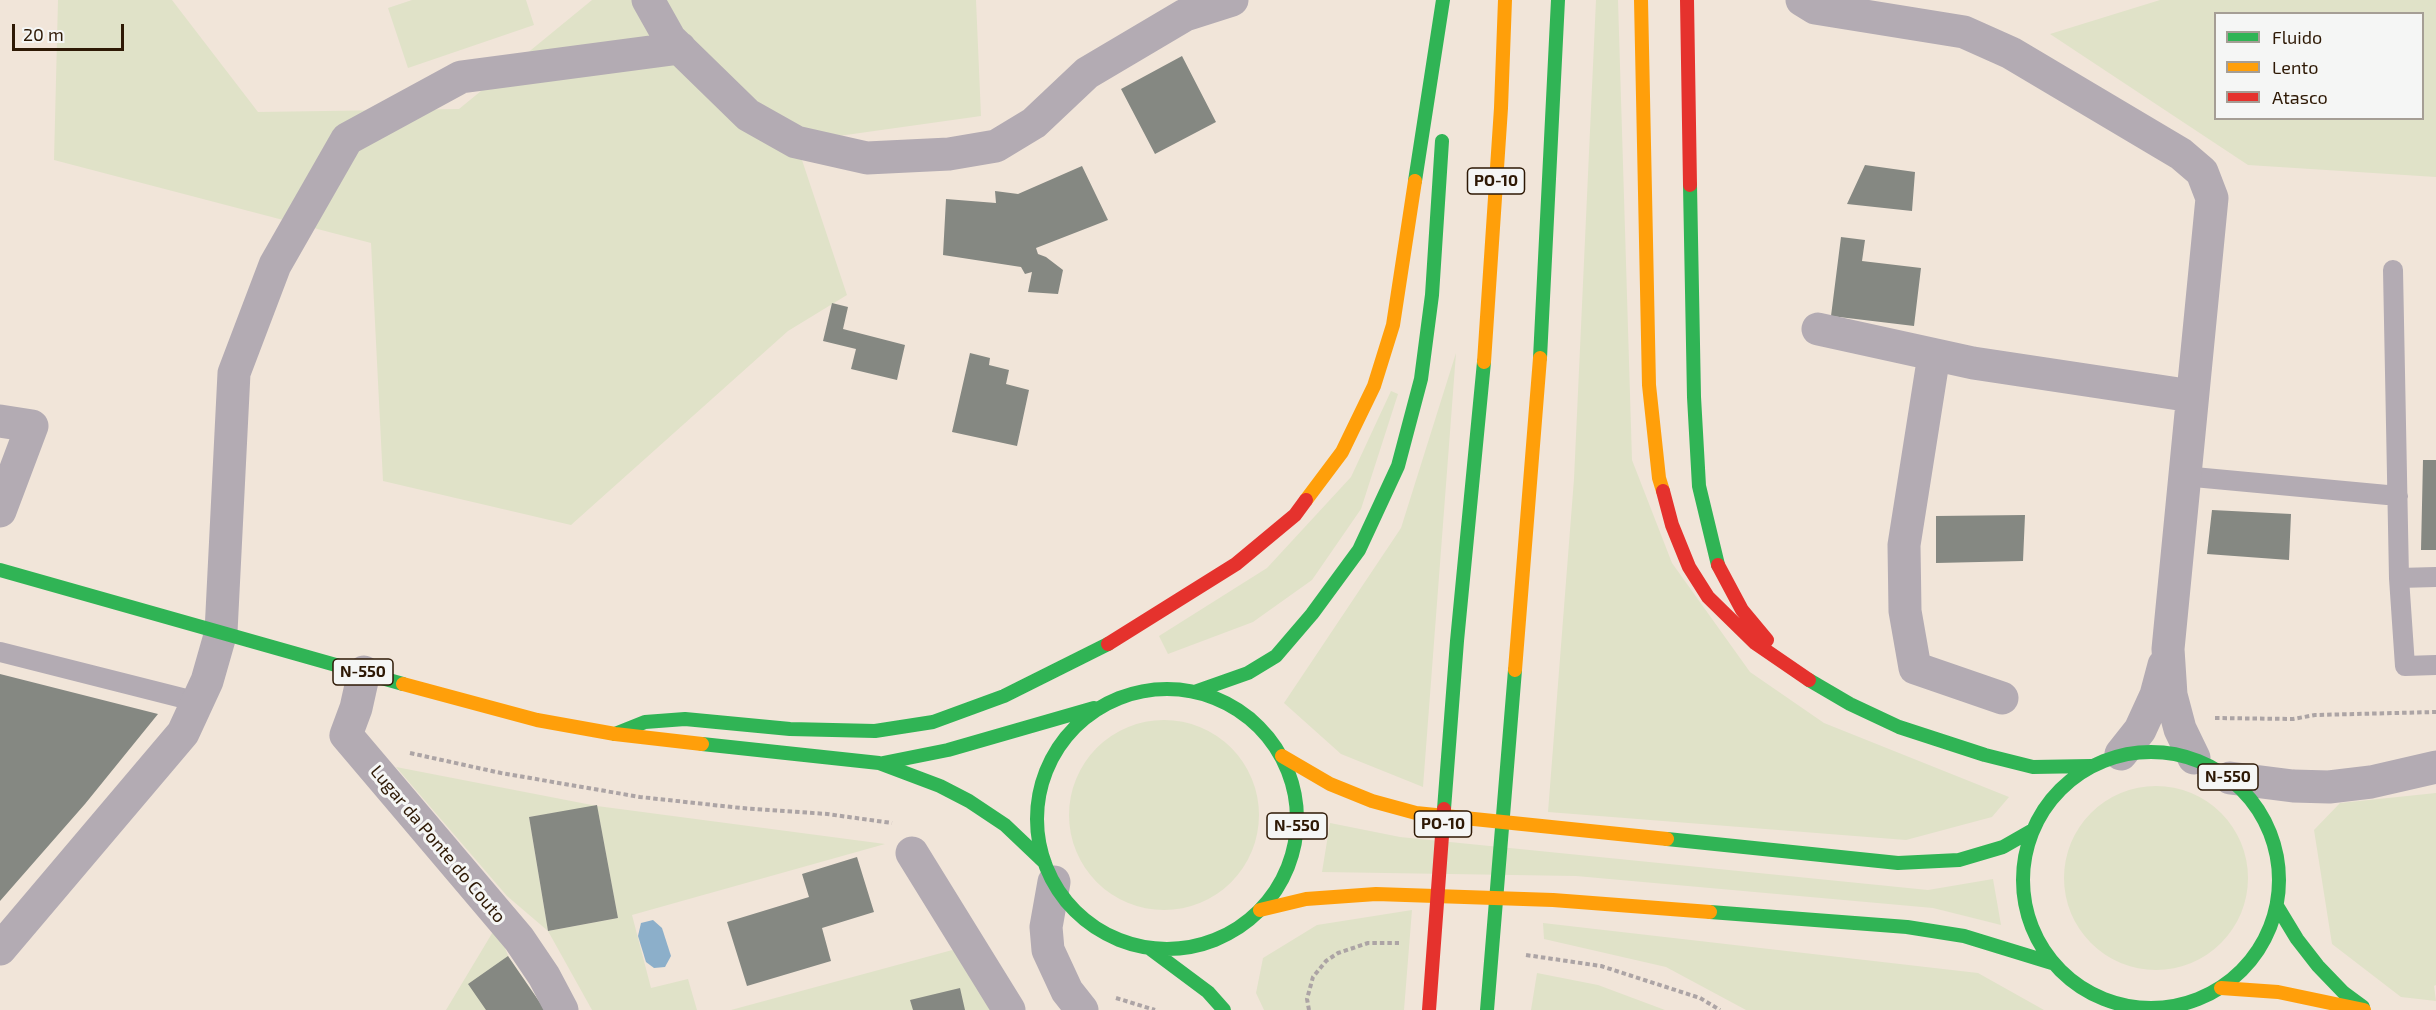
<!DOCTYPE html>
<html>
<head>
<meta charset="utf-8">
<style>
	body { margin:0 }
	#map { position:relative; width:2436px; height:1010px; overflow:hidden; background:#f1e5d9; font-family:"Exo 2",sans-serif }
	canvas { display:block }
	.legend { position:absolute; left:2214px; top:12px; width:210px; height:108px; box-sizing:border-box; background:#f5f6f5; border:2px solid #a59e95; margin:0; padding:8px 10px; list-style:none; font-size:18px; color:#2e1905 }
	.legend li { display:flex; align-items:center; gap:12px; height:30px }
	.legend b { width:30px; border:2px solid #a59e95 }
	.scale { position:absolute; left:12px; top:24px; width:112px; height:27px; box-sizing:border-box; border:3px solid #2e1905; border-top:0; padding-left:8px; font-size:18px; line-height:21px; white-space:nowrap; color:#2e1905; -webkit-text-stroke:4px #f5f6f5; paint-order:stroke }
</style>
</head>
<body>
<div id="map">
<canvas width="2436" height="1010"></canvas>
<ul class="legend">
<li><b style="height:8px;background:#30b455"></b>Fluido</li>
<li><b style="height:8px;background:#ff9f0a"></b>Lento</li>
<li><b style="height:8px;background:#e5322d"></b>Atasco</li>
</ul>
<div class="scale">20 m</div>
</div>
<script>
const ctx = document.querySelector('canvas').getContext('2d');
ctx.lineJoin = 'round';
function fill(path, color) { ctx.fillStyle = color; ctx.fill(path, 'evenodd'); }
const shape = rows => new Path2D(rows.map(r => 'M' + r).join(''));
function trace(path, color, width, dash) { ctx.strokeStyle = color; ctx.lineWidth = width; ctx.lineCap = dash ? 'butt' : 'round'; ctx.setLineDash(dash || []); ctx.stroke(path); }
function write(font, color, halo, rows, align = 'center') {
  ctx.font = font + ' "Exo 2",sans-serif'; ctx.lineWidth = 6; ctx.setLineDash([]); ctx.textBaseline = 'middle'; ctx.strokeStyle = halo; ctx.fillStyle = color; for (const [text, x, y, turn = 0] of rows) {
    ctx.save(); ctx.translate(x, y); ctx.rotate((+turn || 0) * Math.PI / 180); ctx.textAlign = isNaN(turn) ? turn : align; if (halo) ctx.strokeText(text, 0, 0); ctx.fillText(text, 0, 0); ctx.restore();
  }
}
const green = shape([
	[58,0,172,0,258,112,459,109,592,0,976,0,981,116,796,142,847,295,788,331,571,525,383,481,371,243,54,160],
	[412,0,526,0,534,25,408,68,388,8],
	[1596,0,1618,0,1632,460,1672,563,1750,672,1824,723,2009,797,1992,817,1906,840,1548,812,1574,479],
	[2160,0,2436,0,2436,177,2248,165,2050,34],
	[2216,14,2422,14,2422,118,2216,118],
	[1456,353,1423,787,1341,754,1284,703,1401,528],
	[1391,391,1398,394,1361,509,1312,580,1253,622,1168,654,1159,636,1267,568,1351,477],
	'1069 815a95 95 0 1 1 190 0a95 95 0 1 1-190 0Z',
	[396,767,597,806,885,844,632,915,651,988,688,979,697,1010,592,1010,548,931,507,896],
	[597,806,618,918,548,931,529,817],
	'2064 878a92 92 0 1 1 184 0a92 92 0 1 1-184 0Z',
	[2436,793,2436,985,2434,986,2436,1001,2401,997,2332,944,2314,830,2340,803],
	[1330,823,1400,837,1928,890,1993,879,2001,925,1933,908,1576,876,1322,872],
	[1412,910,1404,1010,1264,1010,1256,993,1263,958,1317,925],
	[1543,923,1978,973,2044,1010,1746,1010,1666,967,1544,939],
	[497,925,508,956,545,1010,446,1010],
	[956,949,991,1010,731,1010],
	[1537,973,1598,985,1665,1010,1531,1010]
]);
const water = shape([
	[653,920,662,928,671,956,665,967,654,968,646,962,638,936,641,923]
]);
const building = shape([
	[1182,56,1216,122,1155,154,1121,89],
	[1865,165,1915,172,1912,211,1847,204],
	[1082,166,1108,220,1036,248,1038,254,1046,257,1063,270,1058,294,1028,292,1032,272,1025,274,1021,267,943,255,946,199,996,203,995,191,1018,194],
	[1841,237,1865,240,1862,261,1921,268,1914,326,1831,316],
	[832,303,848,307,843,329,905,345,897,380,851,369,856,349,823,341],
	[970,353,990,358,989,365,1009,370,1006,384,1029,390,1017,446,952,432],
	[2423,460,2436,460,2436,550,2421,550],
	[2212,510,2291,514,2289,560,2207,554],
	[2025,515,2023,561,1936,563,1936,516],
	[0,674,158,714,85,804,0,901],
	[597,805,618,918,548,931,529,817],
	[857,857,874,912,822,928,831,961,747,986,727,922,809,897,802,874],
	[508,956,545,1010,486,1010,468,984],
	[960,988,965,1010,913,1010,910,1000]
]);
const path = shape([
	[2215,718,2293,719,2315,715,2436,712],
	[410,753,501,773,640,797,741,808,827,814,892,823],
	[1526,955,1601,966,1700,998,1720,1010],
	[1116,998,1155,1010],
	[1309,1010,1307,999,1313,977,1326,961,1338,953,1368,943,1399,943]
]);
const lane = shape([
	[2393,270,2399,578,2405,666,2436,665],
	[2183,476,2398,496],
	[2399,578,2436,577],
	[0,652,198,702]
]);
const street = shape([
	[648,0,670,39,748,115,796,142,867,158,949,154,996,146,1034,123,1087,73,1185,15,1232,0],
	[1802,0,1815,8,1964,32,2011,53,2181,154,2202,172,2212,198,2168,649,2171,695,2180,729,2194,758],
	[1818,329,1973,363,2192,396],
	[1934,355,1904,545,1905,611,1915,668,2002,698],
	[0,421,32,426,0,511],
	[364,672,356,708,346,735,519,939,544,976,562,1010],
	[2121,754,2140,730,2156,695,2164,665],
	[2230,778,2293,786,2329,787,2371,782,2436,767],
	[912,853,1009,1010],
	[1054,882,1046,927,1048,950,1067,991,1082,1010],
	[0,949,183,733,207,681,221,632,234,373,275,265,347,139,461,77,680,48]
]);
const fast = shape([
	[1415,181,1443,0],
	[1690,185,1694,397,1699,486,1718,565],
	[1540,358,1558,0],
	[0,570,403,684],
	[1809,680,1850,704,1899,727,1985,755,2033,767,2091,766],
	'1037 819a130 130 0 1 1 260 0a130 130 0 1 1-260 0Z',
	[1197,691,1248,673,1276,656,1312,614,1359,550,1398,466,1421,379,1432,295,1442,141],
	[615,734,645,722,685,719,790,729,875,731,933,722,1004,696,1108,644],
	[702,744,879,763,940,786,969,801,1005,825,1045,863],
	'2023 880a128 128 0 1 1 256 0a128 128 0 1 1-256 0Z',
	[883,763,948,750,1094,708],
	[1444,809,1457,641,1484,362],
	[1667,839,1898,863,1959,860,2003,847,2031,831],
	[2277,906,2297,939,2318,966,2344,993,2363,1007],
	[1710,912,1907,927,1964,936,2052,963],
	[1149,948,1208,992,1224,1010],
	[1487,1010,1515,670],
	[2170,1010,2172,1007]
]);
const slow = shape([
	[1641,0,1649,385,1659,478,1663,491],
	[1484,362,1501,108,1505,0],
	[1306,500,1342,452,1374,386,1393,325,1415,181],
	[1515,670,1540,358],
	[403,684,537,720,615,734,702,744],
	[1282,756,1330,784,1372,801,1416,813,1667,839],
	[1260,910,1306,899,1376,894,1553,900,1710,912],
	[2221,988,2278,992,2364,1010]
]);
const jam = shape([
	[1687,0,1690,185],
	[1663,491,1672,525,1689,567,1708,597,1755,643,1809,680],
	[1718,565,1742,610,1767,640],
	[1108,644,1236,564,1295,515,1306,500],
	[1429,1010,1444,809]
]);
const shields = [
	[1496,181,57],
	[363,672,60],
	[2228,777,60],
	[1443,824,57],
	[1297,826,60]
];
const shieldNames = [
	["PO-10",1496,181],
	["N-550",363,672],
	["N-550",2228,777],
	["PO-10",1443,824],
	["N-550",1297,826]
];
const streetNames = [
	["Lugar da Ponte do Couto",438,844,50]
];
fill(green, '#e0e2c8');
fill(water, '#8cafca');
fill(building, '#858882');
trace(path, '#aca4a5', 4, [4.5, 3]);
trace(lane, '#b3abb3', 20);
trace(street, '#b3abb3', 33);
trace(fast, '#30b455', 14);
trace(slow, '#ff9f0a', 14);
trace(jam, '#e5322d', 14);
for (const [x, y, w] of shields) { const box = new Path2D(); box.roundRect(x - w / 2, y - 13, w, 26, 4.5); ctx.fillStyle = '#f5f6f5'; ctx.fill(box); trace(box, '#2e1905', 1.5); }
write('bold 16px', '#2e1905', null, shieldNames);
write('18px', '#2e1905', '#f5f6f5', streetNames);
</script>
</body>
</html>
